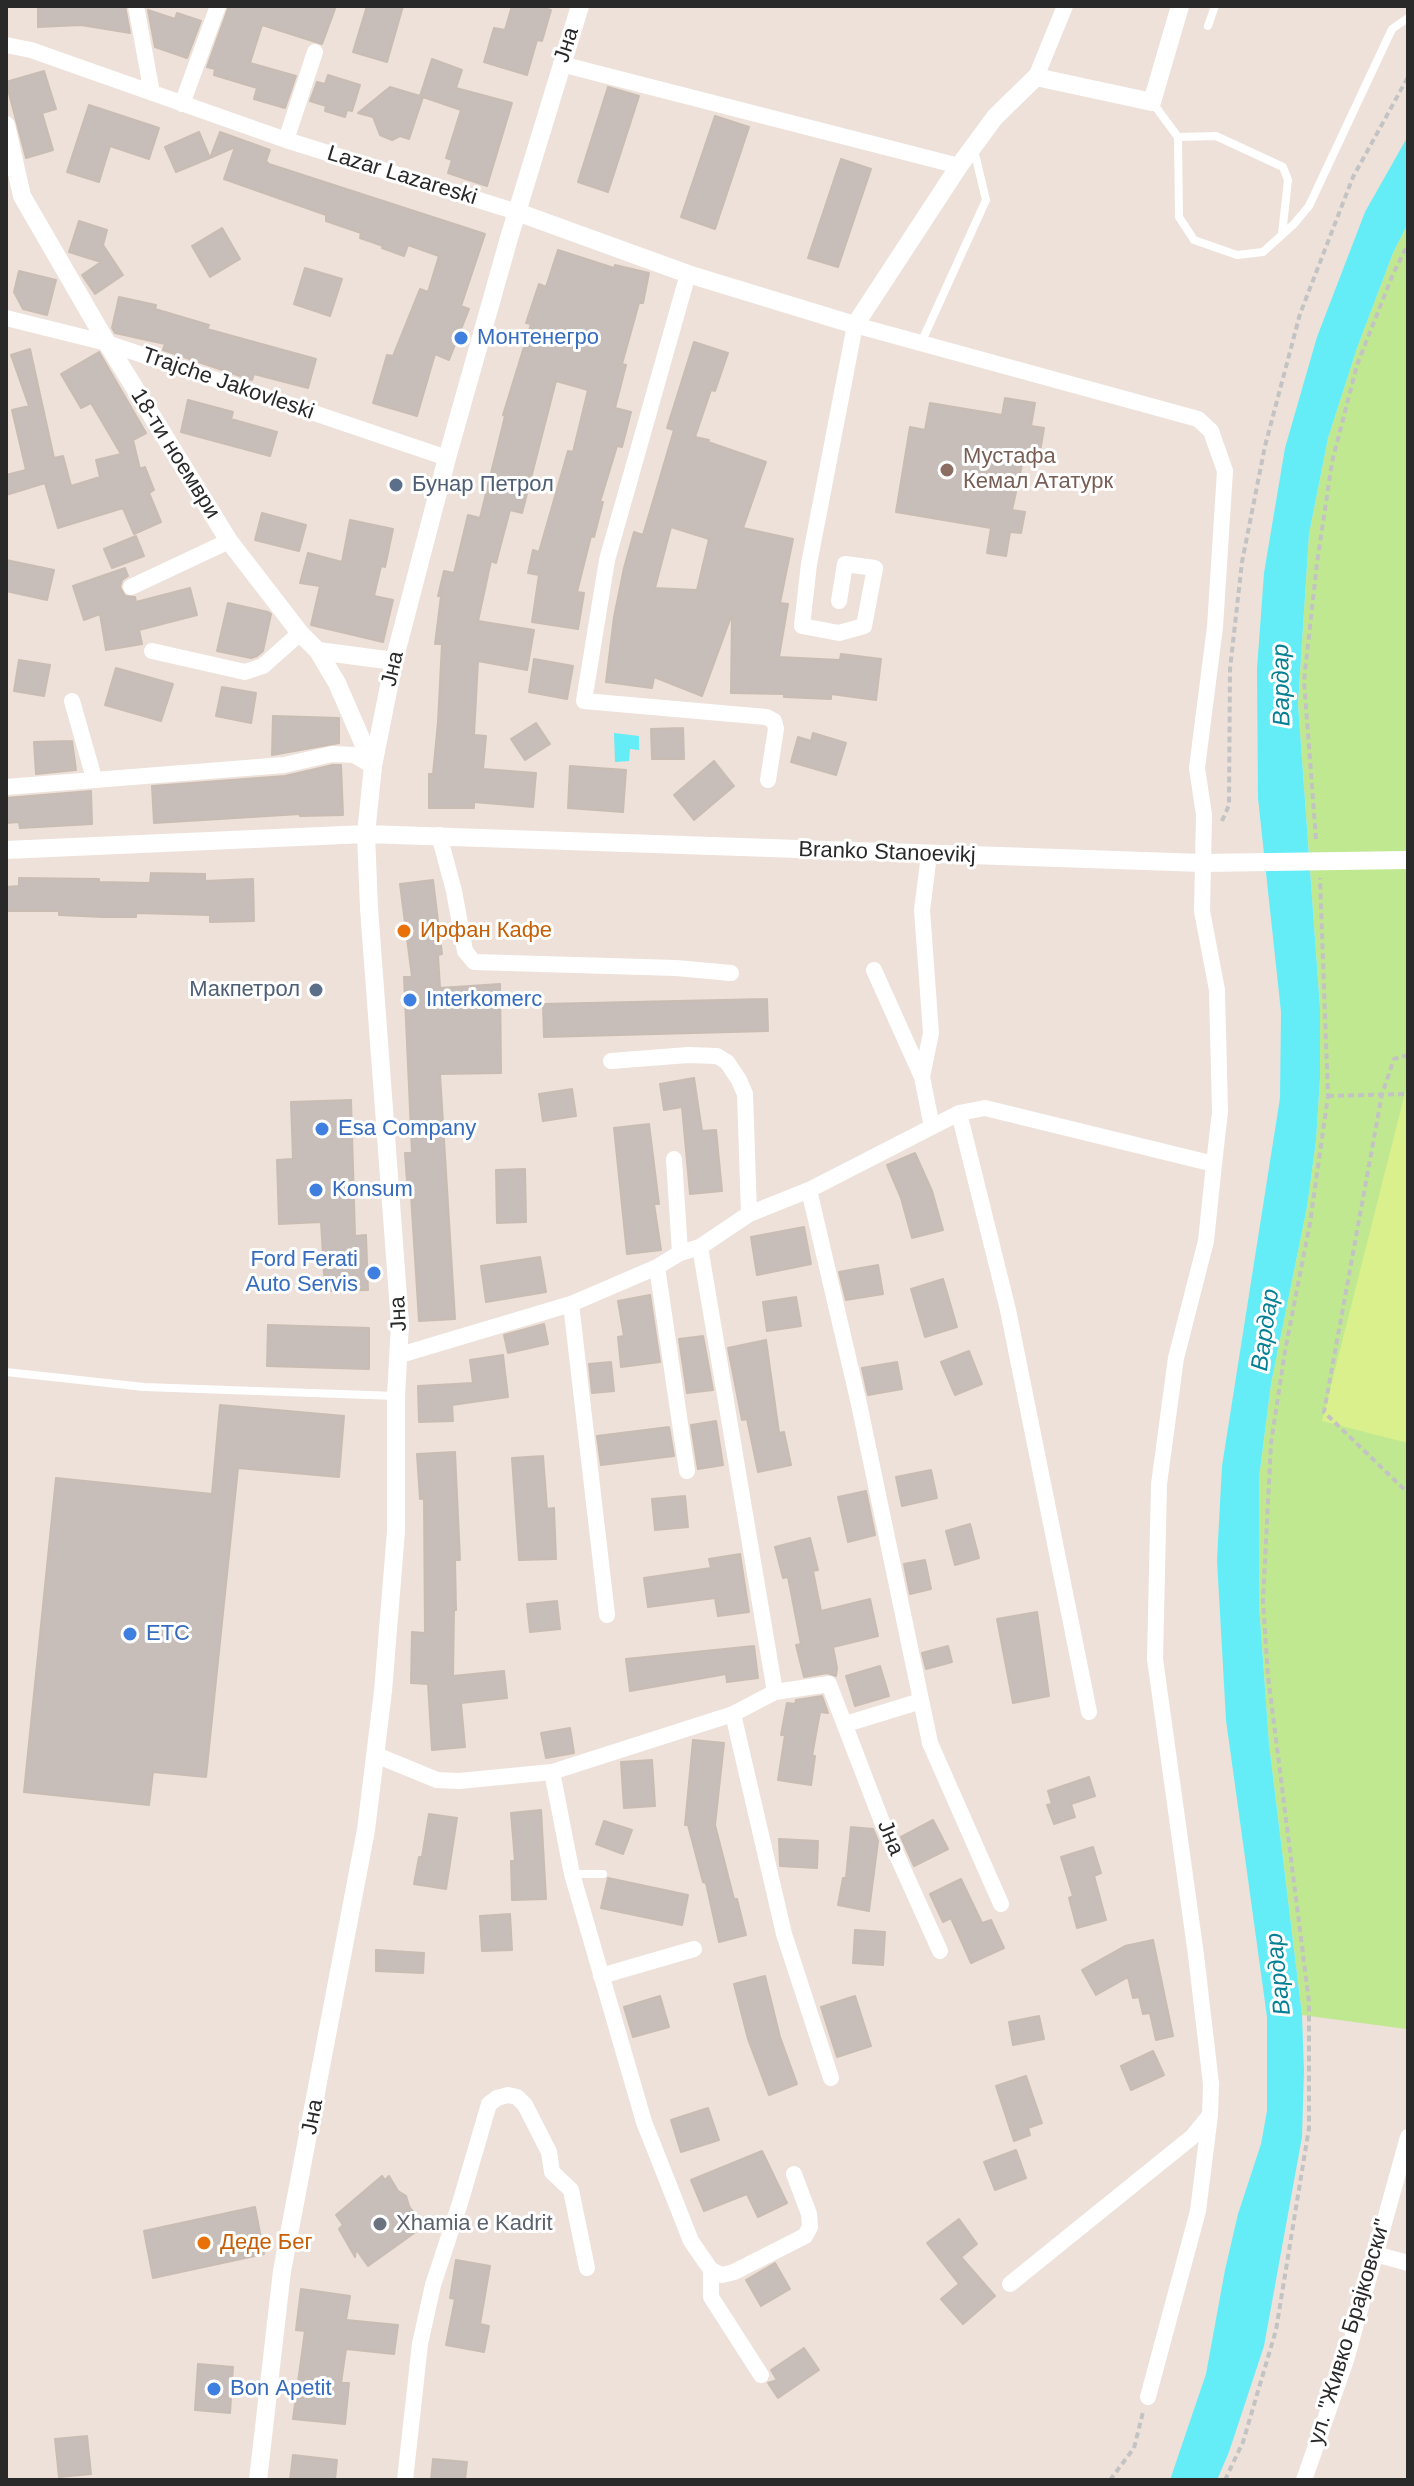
<!DOCTYPE html>
<html>
<head>
<meta charset="utf-8">
<style>
	body { margin:0 }
	#map { position:relative; width:1414px; height:2486px; overflow:hidden; background:#ede1da; font-family:Arial,sans-serif }
	canvas { display:block }
	.frame { position:absolute; inset:0; border:8px solid #292929; pointer-events:none }
</style>
</head>
<body>
<div id="map">
<canvas width="1414" height="2486"></canvas>
<div class="frame"></div>
</div>
<script>
const ctx = document.querySelector('canvas').getContext('2d');
ctx.lineJoin = 'round';
function fill(path, color) { ctx.fillStyle = color; ctx.fill(path, 'evenodd'); }
const shape = rows => new Path2D(rows.map(r => 'M' + r).join(''));
function trace(path, color, width, dash) { ctx.strokeStyle = color; ctx.lineWidth = width; ctx.lineCap = dash ? 'butt' : 'round'; ctx.setLineDash(dash || []); ctx.stroke(path); }
function write(font, color, halo, rows, align = 'center') {
  ctx.font = font + ' Arial,sans-serif'; ctx.lineWidth = 6; ctx.setLineDash([]); ctx.textBaseline = 'middle'; ctx.strokeStyle = halo; ctx.fillStyle = color; for (const [text, x, y, turn = 0] of rows) {
    ctx.save(); ctx.translate(x, y); ctx.rotate((+turn || 0) * Math.PI / 180); ctx.textAlign = isNaN(turn) ? turn : align; if (halo) ctx.strokeText(text, 0, 0); ctx.fillText(text, 0, 0); ctx.restore();
  }
}
const green = shape([
	[1408,223,1408,2021,1406,2029,1302,2015,1269,1744,1259,1604,1259,1478,1271,1384,1307,1207,1316,1141,1320,1077,1320,1008,1298,704,1309,534,1328,438,1357,348,1393,253]
]);
const pitch = shape([
	[1406,1089,1408,1090,1408,1443,1322,1421]
]);
const water = shape([
	[1408,136,1408,223,1393,253,1357,348,1328,438,1309,534,1298,704,1320,1008,1320,1077,1316,1141,1307,1207,1271,1384,1259,1478,1259,1604,1269,1744,1302,2015,1304,2071,1302,2137,1264,2346,1229,2452,1217,2480,1170,2480,1206,2374,1225,2270,1238,2214,1261,2144,1267,2111,1267,2017,1226,1720,1217,1560,1222,1466,1280,1098,1281,1012,1258,798,1257,669,1264,573,1285,448,1317,337,1365,212],
	[614,733,639,736,639,750,630,749,629,761,615,762]
]);
const building = shape([
	[38,6,125,6,130,33,81,25,38,27,38,6],
	[229,6,326,6,335,9,322,44,262,25,250,63,296,76,285,108,254,99,257,88,214,75,215,69,207,67,229,6],
	[367,6,403,6,387,62,353,52,367,6],
	[512,6,536,6,551,10,542,41,537,40,527,75,484,62,494,28,505,30,512,6],
	[148,10,175,19,177,13,201,21,187,58,155,47,148,10],
	[432,59,462,70,456,88,512,103,487,186,448,173,452,160,446,158,461,110,423,97,409,139,400,136,392,140,380,135,373,117,358,113,390,87,420,96,432,59],
	[44,71,56,109,42,113,53,150,26,158,6,82,44,71],
	[328,75,360,85,352,111,347,110,345,117,325,111,326,106,310,101,317,82,325,84,328,75],
	[608,87,639,96,608,192,578,182,608,87],
	[89,105,159,128,149,159,110,146,99,182,67,172,89,105],
	[715,116,749,127,715,229,681,217,715,116],
	[199,132,210,158,176,172,165,147,199,132],
	[220,132,270,150,266,161,269,164,485,234,461,306,469,309,449,360,435,354,417,416,373,403,387,355,393,356,420,289,428,292,439,256,408,245,404,256,382,248,383,246,360,238,361,233,326,221,326,215,224,179,235,147,210,158,220,132],
	[841,159,871,169,838,267,808,258,841,159],
	[79,221,107,230,103,245,123,275,95,294,82,275,101,262,69,252,79,221],
	[222,228,240,259,210,277,192,246,222,228],
	[558,250,614,268,615,265,649,273,643,303,639,303,622,364,626,365,615,408,631,412,622,447,617,446,600,502,603,502,594,537,591,536,577,592,584,593,578,629,532,622,539,575,528,573,533,550,539,552,568,451,573,452,588,390,556,381,522,513,510,510,496,563,491,561,478,621,534,630,527,670,478,661,474,735,486,736,483,769,536,773,533,807,474,802,474,808,429,808,429,774,433,774,438,722,442,644,435,644,441,596,438,596,444,571,454,573,468,515,480,518,505,416,503,415,531,324,526,323,539,284,546,287,558,250],
	[305,268,342,279,330,316,294,304,305,268],
	[19,271,56,280,47,315,23,309,14,292,19,271],
	[119,297,156,305,155,309,209,325,207,329,316,359,308,388,254,374,252,380,163,350,165,344,115,333,112,328,119,297],
	[694,342,728,353,715,391,711,390,695,437,709,440,708,442,766,462,743,528,793,539,780,603,788,604,779,657,840,660,841,654,881,659,876,700,831,694,831,699,784,697,784,694,731,693,732,614,702,696,654,677,652,688,606,682,614,617,624,568,634,532,643,535,674,430,667,428,694,342],
	[671,527,709,539,697,590,655,588,671,527],
	[30,349,54,458,63,456,71,486,100,477,96,460,121,454,91,403,81,408,61,374,99,352,146,433,133,440,140,469,145,467,154,490,149,493,161,522,134,534,123,508,58,528,45,483,6,495,6,475,26,470,12,410,29,406,11,355,30,349],
	[1005,398,1035,403,1031,426,1044,428,1039,458,1024,456,1012,510,1025,512,1021,533,1010,532,1006,556,987,553,991,528,896,512,910,427,925,430,930,403,1002,415,1005,398],
	[188,400,233,412,231,419,277,432,270,456,181,432,188,400],
	[262,513,306,525,299,551,255,540,262,513],
	[350,520,393,529,385,567,381,566,374,596,393,600,383,642,311,625,320,586,300,583,308,553,342,562,350,520],
	[136,536,144,556,112,568,104,549,136,536],
	[6,560,54,570,47,600,6,591,6,560],
	[125,568,128,576,122,580,120,587,125,596,135,597,136,602,190,588,197,615,139,630,142,644,106,650,100,614,84,620,73,586,125,568],
	[228,603,268,612,271,614,263,651,257,656,251,658,217,651,228,603],
	[534,659,573,666,567,699,529,692,534,659],
	[19,660,50,665,44,696,14,691,19,660],
	[116,668,173,684,161,721,105,705,116,668],
	[222,687,256,693,251,723,216,716,222,687],
	[273,716,339,718,339,743,272,755,273,716],
	[536,723,550,744,525,760,511,739,536,723],
	[683,728,684,759,652,759,651,729,683,728],
	[813,733,846,743,836,775,791,762,798,737,811,741,813,733],
	[72,741,76,770,36,774,34,742,72,741],
	[714,761,734,786,694,820,674,795,714,761],
	[333,765,341,765,343,815,300,816,300,814,154,823,152,786,285,776,333,765],
	[570,766,626,770,623,812,568,808,570,766],
	[91,791,92,824,20,828,19,822,6,823,6,798,91,791],
	[151,873,205,874,205,881,253,879,254,921,210,922,210,915,136,913,136,917,103,917,59,915,59,911,6,911,6,887,19,886,19,878,99,879,99,882,150,883,151,873],
	[433,880,442,954,438,955,440,988,500,984,501,1073,440,1074,455,1319,419,1321,411,1195,408,1195,405,1153,412,1153,404,977,412,977,400,884,433,880],
	[767,999,768,1031,544,1037,543,1004,767,999],
	[694,1078,702,1131,716,1130,722,1191,690,1194,682,1107,664,1110,660,1084,694,1078],
	[572,1089,576,1116,543,1121,539,1094,572,1089],
	[351,1100,355,1236,366,1235,368,1290,325,1291,321,1222,279,1224,277,1160,293,1159,291,1102,351,1100],
	[649,1124,659,1204,654,1204,661,1250,627,1254,614,1128,649,1124],
	[915,1153,932,1191,943,1230,912,1238,901,1198,887,1165,915,1153],
	[525,1169,526,1222,497,1223,496,1170,525,1169],
	[804,1227,811,1264,757,1275,751,1237,804,1227],
	[540,1257,546,1292,486,1302,481,1266,540,1257],
	[878,1265,883,1294,846,1300,839,1272,878,1265],
	[943,1279,957,1327,925,1337,911,1289,943,1279],
	[650,1295,660,1362,621,1367,618,1337,624,1336,618,1301,650,1295],
	[796,1297,801,1326,767,1331,763,1302,796,1297],
	[544,1324,548,1344,508,1353,504,1335,544,1324],
	[268,1325,369,1328,369,1369,267,1366,268,1325],
	[703,1336,713,1390,687,1393,679,1339,703,1336],
	[766,1340,779,1433,784,1432,791,1465,758,1472,747,1419,742,1420,728,1348,766,1340],
	[969,1351,982,1384,955,1395,941,1362,969,1351],
	[503,1355,508,1397,452,1405,453,1421,419,1422,418,1386,473,1383,470,1360,503,1355],
	[611,1362,614,1391,592,1393,589,1364,611,1362],
	[897,1362,902,1389,868,1395,862,1368,897,1362],
	[220,1405,344,1416,339,1477,238,1468,206,1777,153,1772,149,1805,24,1792,56,1478,212,1494,220,1405],
	[716,1421,723,1465,698,1469,691,1425,716,1421],
	[669,1427,674,1456,601,1465,597,1436,669,1427],
	[455,1452,460,1560,455,1560,456,1610,454,1610,453,1676,504,1671,507,1698,461,1703,465,1747,432,1750,428,1684,411,1683,412,1632,425,1633,424,1498,420,1499,417,1454,455,1452],
	[543,1456,547,1509,554,1508,556,1559,519,1560,512,1458,543,1456],
	[931,1470,937,1498,902,1506,896,1477,931,1470],
	[866,1491,875,1535,848,1542,838,1497,866,1491],
	[685,1496,688,1527,655,1530,652,1499,685,1496],
	[970,1524,979,1558,955,1565,946,1531,970,1524],
	[810,1538,818,1570,813,1571,821,1611,870,1599,878,1636,833,1647,837,1668,836,1676,827,1673,804,1677,796,1645,801,1644,788,1577,783,1578,775,1547,810,1538],
	[740,1554,749,1612,718,1616,715,1598,648,1607,644,1578,711,1568,709,1559,740,1554],
	[925,1560,931,1589,910,1594,904,1564,925,1560],
	[557,1601,560,1629,530,1632,527,1604,557,1601],
	[1037,1612,1049,1696,1013,1703,997,1619,1037,1612],
	[754,1646,758,1678,727,1682,726,1674,630,1691,626,1659,754,1646],
	[948,1646,952,1662,926,1669,922,1653,948,1646],
	[880,1666,889,1696,855,1706,846,1676,880,1666],
	[822,1696,828,1713,820,1712,812,1756,815,1756,811,1785,778,1780,785,1735,781,1735,787,1703,795,1704,796,1700,822,1696],
	[570,1728,574,1753,546,1758,541,1733,570,1728],
	[693,1740,724,1743,715,1825,734,1899,737,1899,746,1935,719,1942,706,1883,703,1882,688,1825,685,1825,693,1740],
	[652,1760,655,1806,624,1808,621,1762,652,1760],
	[1089,1777,1095,1796,1071,1804,1075,1817,1054,1824,1047,1805,1052,1804,1048,1791,1089,1777],
	[541,1810,546,1899,512,1900,511,1861,515,1861,511,1813,541,1810],
	[429,1814,457,1818,446,1889,414,1884,419,1857,422,1857,429,1814],
	[933,1820,948,1849,914,1866,901,1837,933,1820],
	[604,1821,632,1830,623,1854,596,1844,604,1821],
	[851,1827,873,1829,878,1841,869,1911,838,1905,843,1878,846,1878,851,1827],
	[779,1839,818,1841,817,1868,780,1866,779,1839],
	[1093,1847,1101,1873,1094,1876,1106,1920,1077,1928,1069,1898,1073,1896,1061,1857,1093,1847],
	[608,1878,688,1895,682,1925,601,1908,608,1878],
	[961,1879,982,1923,991,1920,1004,1948,971,1963,951,1918,943,1922,930,1894,961,1879],
	[510,1914,512,1950,482,1951,480,1916,510,1914],
	[855,1930,885,1932,883,1965,853,1963,855,1930],
	[1153,1940,1173,2036,1156,2040,1150,2013,1143,2014,1139,1997,1133,1998,1128,1977,1096,1995,1082,1970,1125,1946,1153,1940],
	[376,1950,424,1953,423,1973,376,1971,376,1950],
	[765,1976,780,2037,797,2084,769,2095,748,2039,734,1984,765,1976],
	[660,1996,669,2027,633,2037,624,2007,660,1996],
	[855,1996,871,2046,837,2057,821,2007,855,1996],
	[1039,2016,1044,2039,1013,2045,1009,2022,1039,2016],
	[1153,2051,1164,2075,1131,2090,1121,2066,1153,2051],
	[1026,2076,1042,2123,1028,2128,1030,2135,1014,2141,996,2086,1026,2076],
	[708,2108,719,2140,681,2152,671,2120,708,2108],
	[1016,2150,1026,2178,995,2190,984,2162,1016,2150],
	[762,2151,787,2203,758,2217,747,2194,704,2211,691,2180,762,2151],
	[382,2176,385,2180,389,2176,398,2191,406,2196,409,2206,420,2222,414,2226,417,2231,368,2266,356,2249,355,2257,339,2229,343,2225,336,2215,382,2176],
	[255,2207,264,2254,153,2278,144,2231,255,2207],
	[959,2219,977,2244,961,2257,995,2296,963,2324,941,2299,959,2284,927,2243,959,2219],
	[456,2260,490,2266,480,2324,489,2326,484,2352,446,2345,455,2299,450,2298,456,2260],
	[775,2263,790,2289,761,2306,746,2280,775,2263],
	[301,2289,350,2296,346,2320,398,2325,394,2354,346,2349,341,2383,349,2383,345,2424,293,2419,305,2331,296,2330,301,2289],
	[804,2348,819,2370,778,2398,768,2383,777,2380,771,2370,804,2348],
	[198,2364,233,2367,230,2413,195,2410,198,2364],
	[87,2436,91,2474,59,2477,55,2439,87,2436],
	[293,2455,337,2460,335,2480,290,2480,293,2455],
	[433,2459,467,2462,465,2480,431,2480,433,2459]
]);
const path = shape([
	[1222,821,1229,805,1230,669,1242,562,1265,446,1300,314,1353,177,1408,77],
	[1316,839,1304,681,1317,563,1332,462,1357,365,1393,274,1408,244],
	[1408,1055,1394,1059,1382,1094,1324,1412,1408,1493],
	[1328,1096,1408,1094],
	[1110,2480,1134,2448,1143,2412],
	[1225,2480,1243,2442,1276,2330,1309,2128,1309,2002,1268,1676,1263,1601,1271,1443,1285,1351,1310,1223,1328,1096,1320,878]
]);
const service = shape([
	[1208,26,1215,6],
	[1152,102,1178,137,1179,217,1194,240,1237,255,1263,252,1294,224,1309,206,1392,29,1408,18],
	[1178,137,1216,136,1283,167,1288,180,1282,234],
	[921,343,986,200,974,150],
	[6,1372,144,1387,396,1396],
	[572,1874,603,1874]
]);
const minor = shape([
	[136,6,152,93],
	[6,45,31,50,286,140,517,212],
	[561,64,959,166],
	[1036,77,1065,6],
	[182,104,218,6],
	[286,140,315,52],
	[688,274,607,560,584,701,766,717,774,721,776,729,768,780],
	[6,318,107,343,447,458],
	[131,587,229,541],
	[152,651,245,672,263,666,300,633],
	[72,701,94,778],
	[6,787,284,765,332,754,354,755,373,766],
	[439,835,454,891,465,951,474,962,676,968,731,973],
	[929,855,922,910,931,1033,922,1077,932,1127],
	[874,970,922,1077],
	[611,1061,688,1055,717,1056,727,1062,739,1080,745,1094,749,1214],
	[959,1113,1008,1310,1089,1712],
	[674,1159,680,1253],
	[809,1190,859,1404,930,1743,1001,1904],
	[700,1247,775,1692],
	[657,1267,687,1471],
	[571,1304,607,1615],
	[400,1355,571,1304,657,1267,680,1253,700,1247,749,1214,809,1190,959,1113,985,1108,1214,1164,1220,1112,1217,990,1202,911,1204,815,1197,768,1215,627,1225,471,1211,431,1198,419,855,325,809,564,802,626,839,633,864,626,875,568,845,564,839,601],
	[733,1714,784,1934,831,2078],
	[846,1724,921,1701],
	[376,1755,437,1780,459,1781,552,1772,733,1714,775,1692,829,1684,882,1822,940,1951],
	[552,1772,572,1874,644,2122,691,2241,711,2270,722,2275,734,2272,805,2236,810,2227,809,2214,794,2174],
	[601,1976,694,1949],
	[1375,2254,1408,2263],
	[711,2270,711,2297,761,2375],
	[1010,2284,1192,2137,1210,2115,1211,2084,1196,1955,1155,1659,1159,1484,1176,1358,1206,1241,1214,1164],
	[1148,2397,1198,2211,1210,2115],
	[405,2480,420,2344,433,2285,460,2203,489,2104,497,2098,508,2095,517,2097,525,2105,549,2152,552,2172,571,2190,587,2268],
	[1304,2480,1346,2360,1408,2137]
]);
const tertiary = shape([
	[6,125,22,196,107,343,229,541,300,633,318,651,337,683,373,766],
	[517,212,688,274,855,325,959,166,995,117,1036,77,1152,102,1180,6],
	[318,651,394,661],
	[6,850,366,834,1202,863,1408,860],
	[258,2480,282,2271,366,1830,383,1691,396,1531,396,1396,400,1324,369,908,366,834,373,766,394,661,447,458,509,238,580,6]
]);
const markers = [
	[461,338,8,"#3f7fe0"],
	[947,470,8,"#8d6e63"],
	[396,485,8,"#5c6f8a"],
	[404,931,8,"#e8710a"],
	[316,990,8,"#5c6f8a"],
	[410,1000,8,"#3f7fe0"],
	[322,1129,8,"#3f7fe0"],
	[316,1190,8,"#3f7fe0"],
	[374,1273,8,"#3f7fe0"],
	[130,1634,8,"#3f7fe0"],
	[380,2224,8,"#6b7280"],
	[204,2243,8,"#e8710a"],
	[214,2389,8,"#3f7fe0"]
];
const streetNames = [
	["Јна",567,45,-72],
	["Lazar Lazareski",402,176,17],
	["Trajche Jakovleski",228,384,19],
	["18-ти ноември",175,454,58],
	["Јна",393,669,-77],
	["Branko Stanoevikj",887,853,2],
	["Јна",399,1314,-93],
	["Јна",890,1838,67],
	["Јна",313,2117,-79],
	["ул. \"Живко Брајковски\"",1350,2332,-73]
];
const shopNames = [
	["Монтенегро",477,338],
	["Interkomerc",426,1000],
	["Esa Company",338,1129],
	["Konsum",332,1190],
	["Ford Ferati",358,1260,"right"],
	["Auto Servis",358,1285,"right"],
	["ETC",146,1634],
	["Bon Apetit",230,2389]
];
const educationNames = [
	["Мустафа",963,457],
	["Кемал Ататурк",963,482]
];
const serviceNames = [
	["Бунар Петрол",412,485],
	["Макпетрол",300,990,"right"]
];
const foodNames = [
	["Ирфан Кафе",420,931],
	["Деде Бег",220,2243]
];
const worshipNames = [
	["Xhamia e Kadrit",396,2224]
];
const waterNames = [
	["Вардар",1282,685,-91],
	["Вардар",1266,1330,-82],
	["Вардар",1279,1974,-96]
];
fill(green, '#c0e891');
fill(pitch, '#daf08c');
fill(water, '#64edf7');
fill(building, '#c8beb9');
trace(building, '#c8bcb3', 2);
trace(path, '#c3c3c3', 4, [6, 4]);
trace(service, '#fff', 8);
trace(minor, '#fff', 16);
trace(tertiary, '#fff', 18);
for (const [x, y, r, color] of markers) { const dot = new Path2D(); dot.arc(x, y, r, 0, 2 * Math.PI); ctx.fillStyle = color; ctx.fill(dot); trace(dot, '#fff', 3); }
write('22px', '#292929', '#fff', streetNames);
write('22px', '#366cbe', '#fff', shopNames, 'left');
write('22px', '#785e54', '#fff', educationNames, 'left');
write('22px', '#4e5e75', '#fff', serviceNames, 'left');
write('22px', '#c56008', '#fff', foodNames, 'left');
write('22px', '#5b616d', '#fff', worshipNames, 'left');
write('italic 24px', '#048094', '#fff', waterNames);
</script>
</body>
</html>
